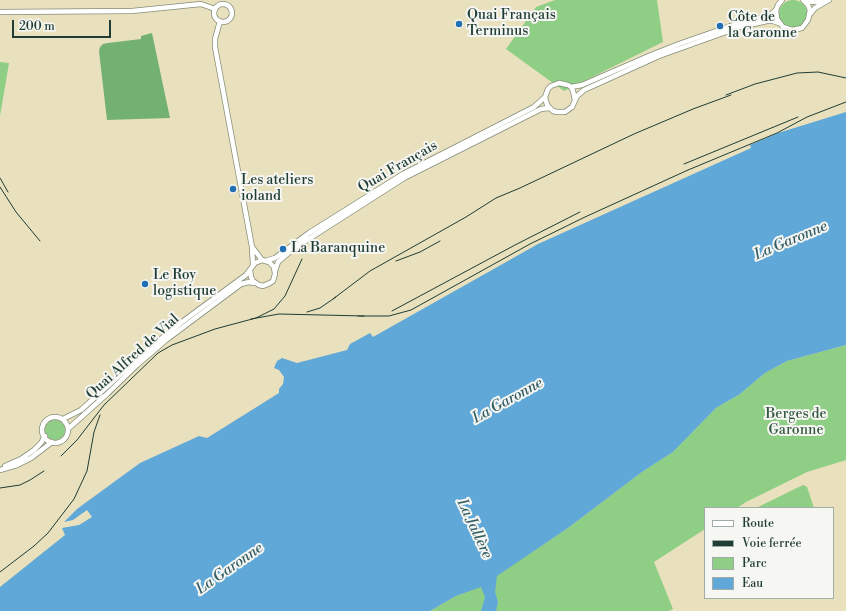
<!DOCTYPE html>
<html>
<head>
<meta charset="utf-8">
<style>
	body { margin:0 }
	#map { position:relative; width:846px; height:611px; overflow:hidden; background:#e9e0bd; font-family:"Libre Bodoni",serif }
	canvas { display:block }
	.legend { position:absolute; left:704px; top:507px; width:130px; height:92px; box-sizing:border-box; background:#f6f6f2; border:1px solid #a0aca6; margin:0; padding:5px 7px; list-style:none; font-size:12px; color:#1f3d34 }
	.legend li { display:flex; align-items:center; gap:8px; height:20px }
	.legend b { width:20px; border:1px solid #a0aca6 }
	.scale { position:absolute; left:12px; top:20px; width:99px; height:18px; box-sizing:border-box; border:2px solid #1f3d34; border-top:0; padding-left:5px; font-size:12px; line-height:14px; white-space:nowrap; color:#1f3d34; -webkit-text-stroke:3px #f6f6f2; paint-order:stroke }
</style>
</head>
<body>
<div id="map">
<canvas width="846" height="611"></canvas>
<ul class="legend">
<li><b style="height:5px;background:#fff"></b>Route</li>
<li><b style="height:5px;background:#1f3d34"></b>Voie ferrée</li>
<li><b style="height:11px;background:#8ece85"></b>Parc</li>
<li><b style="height:11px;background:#60a8d7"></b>Eau</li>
</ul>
<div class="scale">200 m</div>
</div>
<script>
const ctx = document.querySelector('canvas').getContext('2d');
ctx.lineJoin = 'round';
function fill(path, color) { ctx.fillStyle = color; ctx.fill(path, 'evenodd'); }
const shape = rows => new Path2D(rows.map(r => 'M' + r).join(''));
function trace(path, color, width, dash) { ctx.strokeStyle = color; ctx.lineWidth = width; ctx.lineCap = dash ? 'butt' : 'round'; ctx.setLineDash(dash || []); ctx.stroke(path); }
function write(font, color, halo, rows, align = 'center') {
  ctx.font = font + ' "Libre Bodoni",serif'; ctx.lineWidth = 4; ctx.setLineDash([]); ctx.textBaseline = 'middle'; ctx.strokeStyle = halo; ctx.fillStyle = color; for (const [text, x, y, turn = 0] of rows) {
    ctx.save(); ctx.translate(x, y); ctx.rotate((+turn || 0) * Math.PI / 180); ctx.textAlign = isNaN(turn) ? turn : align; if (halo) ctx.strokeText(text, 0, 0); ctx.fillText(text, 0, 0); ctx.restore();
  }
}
const green = shape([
	'779 14a14 14 0 1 1 28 0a14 14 0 1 1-28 0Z',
	[555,0,657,0,663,42,564,91,506,49,536,7],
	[0,62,9,63,0,116],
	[846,345,846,460,807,472,746,502,737,508,705,508,705,529,654,562,673,609,668,611,430,611,456,596,481,586,568,528,642,472,673,452,716,408,740,394,765,373,787,361],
	'45 430a10 10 0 1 1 20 0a10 10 0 1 1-20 0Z',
	[803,485,807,487,814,508,756,508]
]);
const forest = shape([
	[152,33,170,118,107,120,99,51,100,47,103,44,108,43,141,39,141,36]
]);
const water = shape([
	[846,112,846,345,787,361,765,373,740,394,716,408,673,452,642,472,568,528,497,576,495,592,498,602,496,611,481,611,485,597,481,587,456,596,430,611,0,611,0,587,65,535,62,528,79,525,92,517,87,510,73,520,64,522,77,509,140,463,199,436,207,438,279,393,279,389,283,384,284,377,279,370,274,368,277,361,282,358,297,363,347,350,350,344,370,333,373,337,538,244,751,148,750,145,778,133]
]);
const secondary = shape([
	[782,0,778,5,776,10,777,19,783,27,792,30,802,28,808,20,810,10,808,5,803,0],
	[805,1,815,2,825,1],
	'214 13a9 9 0 1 1 18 0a9 9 0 1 1-18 0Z',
	[0,12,132,11,201,4,215,9],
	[810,14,815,8,829,0],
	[220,21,215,39,215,47,252,247,253,265],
	[571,87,582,85,651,55,679,44,739,23,769,16,776,10],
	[575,100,573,91,571,87,568,85,559,83,551,86,548,89,545,97,547,105,553,111,557,112,565,112,572,107,577,96,584,90,659,56,740,27,767,21,773,21,779,23],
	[253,248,262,260],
	[265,261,275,258,309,233,403,174,534,107,545,97],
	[275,271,278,262,293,249,404,178,531,114,541,109,549,108],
	'42 430a13 13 0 1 1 26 0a13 13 0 1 1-26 0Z',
	[63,419,81,410,152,346,182,322,246,275,255,263,262,260,269,262,274,267,275,274,273,281,270,283,263,286,259,285,253,281,251,277,250,270],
	[68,429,107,394,137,365,166,340,241,284,249,282,254,283],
	[5,466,21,459,34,450,41,443,45,436],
	[0,470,17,465,31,458,52,442]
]);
const rail = shape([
	[726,95,755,84,797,73,818,72,846,78],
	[684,164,798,117],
	[0,178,8,192],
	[0,187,16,212,40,241],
	[396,261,420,252,440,241],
	[333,299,370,271,466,217,496,198,520,188,634,134,693,109,731,95],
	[392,311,515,245,580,212],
	[307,312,320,308,336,297],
	[358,316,389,316,411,310,530,244,585,217,688,170,777,133,807,117,846,102],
	[251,319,279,314,364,316],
	[61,456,77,440,104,405,158,353,172,345,215,329,256,318,274,309,285,296,302,259],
	[0,488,20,485,30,480,44,471],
	[0,572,34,546,48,533,74,499,87,471,94,432,100,415]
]);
const markers = [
	[459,24,4,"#1f6fb2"],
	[720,26,4,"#1f6fb2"],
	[233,189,4,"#1f6fb2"],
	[283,249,4,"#1f6fb2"],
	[145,284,4,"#1f6fb2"]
];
const poiNames = [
	["Quai Français",467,16],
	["Terminus",467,32],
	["Côte de",728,18],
	["la Garonne",728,34],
	["Les ateliers",241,181],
	["ioland",241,197],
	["La Baranquine",291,249],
	["Le Roy",153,276],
	["logistique",153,292]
];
const streetNames = [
	["Quai Français",398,167,-30],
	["Quai Alfred de Vial",133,357,-42]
];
const parkNames = [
	["Berges de",796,415],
	["Garonne",796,431]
];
const waterNames = [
	["La Garonne",791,241,-23],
	["La Garonne",508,401,-29],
	["La Jallère",474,529,65],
	["La Garonne",230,569,-35]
];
fill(green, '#8ece85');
fill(forest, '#72b172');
fill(water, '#60a8d7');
trace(secondary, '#848e78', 6);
trace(secondary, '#fff', 4.5);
trace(rail, '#1f3d34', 1);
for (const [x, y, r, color] of markers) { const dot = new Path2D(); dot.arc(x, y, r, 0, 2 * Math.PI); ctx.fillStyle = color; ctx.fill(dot); trace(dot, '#f6f6f2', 1.5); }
write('14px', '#1f3d34', '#f6f6f2', poiNames, 'left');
write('14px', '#1f3d34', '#f6f6f2', streetNames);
write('14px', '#355a44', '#f6f6f2', parkNames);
write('italic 15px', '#325d65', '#f6f6f2', waterNames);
</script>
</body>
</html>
